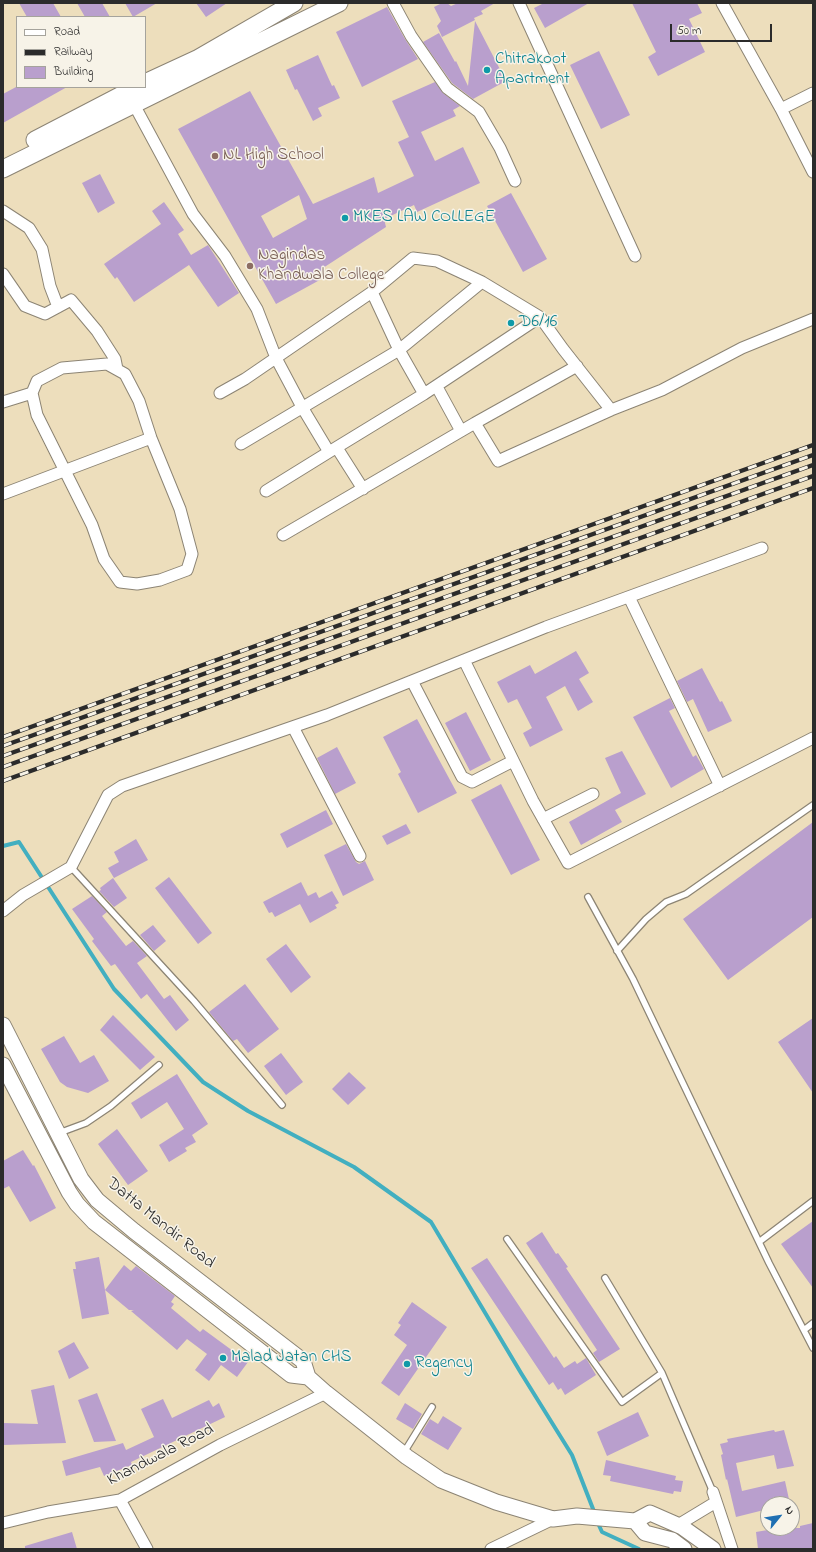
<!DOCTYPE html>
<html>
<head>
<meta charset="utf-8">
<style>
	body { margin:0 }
	#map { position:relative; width:816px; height:1552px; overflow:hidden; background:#eddebc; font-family:"Indie Flower",sans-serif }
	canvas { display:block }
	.frame { position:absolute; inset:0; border:4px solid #2b2b2b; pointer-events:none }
	.legend { position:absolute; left:16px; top:16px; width:130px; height:72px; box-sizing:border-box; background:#f7f3e8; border:1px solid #a5a39c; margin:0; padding:5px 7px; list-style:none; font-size:12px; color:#2b2b2b }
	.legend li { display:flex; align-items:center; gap:8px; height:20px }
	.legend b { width:20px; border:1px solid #a5a39c }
	.north { position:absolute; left:760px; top:1496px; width:40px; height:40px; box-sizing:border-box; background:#f7f3e8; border:1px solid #a5a39c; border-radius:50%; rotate:60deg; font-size:11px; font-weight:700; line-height:16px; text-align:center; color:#2b2b2b }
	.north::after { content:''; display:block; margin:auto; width:14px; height:18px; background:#1f6fb2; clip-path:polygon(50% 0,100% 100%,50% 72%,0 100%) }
	.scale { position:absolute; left:670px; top:24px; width:102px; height:18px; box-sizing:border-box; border:2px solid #2b2b2b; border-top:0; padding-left:5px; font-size:12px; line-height:14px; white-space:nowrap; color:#2b2b2b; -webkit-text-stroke:3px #f7f3e8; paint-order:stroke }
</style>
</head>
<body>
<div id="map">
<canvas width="816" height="1552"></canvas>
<div class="frame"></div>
<ul class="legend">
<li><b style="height:5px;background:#fff"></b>Road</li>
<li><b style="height:5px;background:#2b2b2b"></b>Railway</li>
<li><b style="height:11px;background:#b99fcd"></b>Building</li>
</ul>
<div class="north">N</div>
<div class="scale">50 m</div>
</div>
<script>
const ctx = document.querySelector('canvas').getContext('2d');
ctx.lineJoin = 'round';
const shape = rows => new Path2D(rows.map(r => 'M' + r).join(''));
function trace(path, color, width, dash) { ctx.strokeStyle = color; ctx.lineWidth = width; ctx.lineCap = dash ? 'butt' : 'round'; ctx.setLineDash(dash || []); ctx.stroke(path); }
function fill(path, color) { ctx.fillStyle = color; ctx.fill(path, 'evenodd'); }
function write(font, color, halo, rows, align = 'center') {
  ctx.font = font + ' "Indie Flower",sans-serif'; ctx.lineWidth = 3; ctx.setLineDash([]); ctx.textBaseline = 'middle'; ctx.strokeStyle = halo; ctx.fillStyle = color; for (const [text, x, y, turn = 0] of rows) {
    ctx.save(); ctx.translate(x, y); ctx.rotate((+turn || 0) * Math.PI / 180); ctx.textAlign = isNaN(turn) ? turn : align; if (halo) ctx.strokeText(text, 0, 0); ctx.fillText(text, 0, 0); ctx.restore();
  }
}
const stream = shape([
	[3,846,19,842,114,989,203,1082,248,1111,354,1167,431,1222,521,1373,572,1455,595,1514],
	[597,1521,602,1532,639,1549]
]);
const building = shape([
	[19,3,53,3,61,17,27,17],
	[77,3,102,3,110,17,85,17],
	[125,3,157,3,133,17],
	[196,3,227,3,206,17],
	[442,3,447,3,451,6,458,3,495,3,481,11,483,14,474,18,475,20,442,37,437,26,441,21,434,7],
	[544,3,589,3,545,28,534,8],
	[632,3,697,3,702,13,689,19,705,52,658,76,648,57,656,52],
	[387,7,405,39,418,59,362,87,336,32],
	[475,21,506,81,473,99,452,83,423,42,439,33,455,62,456,61,468,86],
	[599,51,630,115,601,129,570,65],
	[318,55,332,86,334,85,340,98,318,108,322,116,313,121,297,89,295,90,286,70],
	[435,82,443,93,460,106,453,110,456,116,421,132,435,161,463,147,480,183,417,212,414,205,384,219,386,227,323,268,327,276,276,304,178,129,250,91,313,204,374,177,378,193,414,176,398,142,409,137,392,101],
	[299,195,307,219,273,238,261,216],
	[16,87,67,87,3,123,3,94],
	[100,174,115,203,98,213,82,183],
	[511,193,547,259,523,272,487,206],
	[164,202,184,230,178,234,191,255,208,245,239,293,218,307,189,265,134,302,117,277,115,279,104,264,161,224,152,211],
	[576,651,589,673,579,679,593,702,578,711,565,686,546,697,563,730,530,747,523,733,532,728,517,699,508,703,497,682,530,665,535,674],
	[702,668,720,702,722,701,732,721,708,732,693,699,687,702,677,681],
	[670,698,675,708,669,711,693,757,696,755,704,769,671,788,633,717],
	[466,712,491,760,470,771,445,723],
	[417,719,457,793,418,813,398,774,401,772,383,737],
	[337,747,356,783,335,794,317,758],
	[622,751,646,794,615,810,622,822,581,845,569,822,621,793,605,758],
	[501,784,540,860,511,875,471,800],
	[326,810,333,824,287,848,280,834],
	[813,822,813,917,728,980,683,919],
	[406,824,411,833,387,845,382,836],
	[136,839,148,860,114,878,108,868,119,862,114,852],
	[346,844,356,862,359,864,365,861,374,880,343,896,324,855],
	[169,877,212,933,198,944,155,888],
	[113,878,127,898,114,907,99,891,101,890,100,888],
	[301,882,308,896,316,892,319,898,332,891,339,903,335,905,337,908,310,923,300,904,275,917,272,912,269,913,263,902],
	[92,896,107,912,102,916,126,946,133,941,147,956,137,963,164,999,170,995,189,1020,176,1031,147,994,141,999,115,964,111,966,92,941,94,939,72,909],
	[153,925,166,941,154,951,140,935],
	[286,944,311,977,291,993,266,959],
	[245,984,279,1029,248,1053,237,1039,233,1041,209,1012],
	[113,1015,155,1057,140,1070,100,1030],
	[813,1018,813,1093,778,1042],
	[64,1036,80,1063,94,1055,109,1081,88,1093,67,1087,60,1082,41,1049],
	[281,1053,303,1082,286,1095,264,1066],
	[349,1072,366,1088,348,1105,332,1089],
	[177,1074,208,1124,192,1135,196,1142,185,1148,187,1151,169,1162,159,1145,184,1129,167,1102,141,1119,131,1103],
	[117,1129,148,1171,128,1185,98,1144],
	[23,1150,33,1166,34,1165,56,1208,30,1222,9,1186,3,1189,3,1161],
	[813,1221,813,1288,781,1244],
	[542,1232,556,1254,558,1253,568,1267,566,1268,620,1349,599,1362,593,1353,597,1350,526,1243],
	[99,1257,105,1290,124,1265,131,1271,136,1266,175,1296,171,1302,174,1304,171,1308,200,1332,203,1329,248,1362,237,1377,221,1365,209,1381,195,1370,207,1354,187,1339,177,1350,131,1311,134,1310,129,1310,105,1290,109,1314,82,1319,73,1269,76,1269,75,1262],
	[487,1258,554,1358,556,1356,564,1368,575,1361,577,1364,586,1358,596,1375,565,1395,561,1388,558,1390,553,1382,549,1385,471,1268],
	[412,1302,447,1327,399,1396,381,1383,407,1345,394,1335,401,1325,398,1323],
	[74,1342,89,1368,69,1379,58,1351],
	[54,1385,66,1443,3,1445,3,1423,38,1424,31,1390],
	[97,1393,116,1441,94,1442,78,1400],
	[163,1399,172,1418,209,1400,213,1407,219,1403,225,1417,131,1462,132,1465,104,1476,100,1467,66,1476,62,1461,123,1443,126,1450,154,1437,141,1409],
	[405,1403,422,1414,413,1429,396,1419],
	[638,1412,649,1436,607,1456,597,1432],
	[443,1416,462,1428,448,1450,421,1434,430,1419,438,1424],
	[774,1430,775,1432,784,1430,794,1466,777,1469,774,1455,736,1463,742,1491,785,1481,790,1504,768,1504,768,1509,736,1517,727,1479,726,1480,721,1455,723,1454,720,1444,728,1442,727,1439],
	[606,1460,676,1476,675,1480,683,1481,681,1492,674,1491,673,1494,610,1481,611,1476,603,1475],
	[813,1523,813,1549,758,1549,756,1532,779,1528,800,1528,800,1526],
	[72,1532,77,1549,25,1549,25,1546]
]);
const lane = shape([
	[71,867,194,1001,282,1105],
	[588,897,633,979,769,1263,813,1348],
	[617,951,646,919,666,902,686,894,813,805],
	[59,1133,86,1123,111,1106,159,1065],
	[507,1239,622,1402,662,1373],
	[759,1242,813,1201],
	[605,1278,662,1373,713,1492],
	[804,1330,813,1323],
	[403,1454,432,1407]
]);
const street = shape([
	[393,3,411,36,447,88,479,112,500,148,515,181],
	[519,3,635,256],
	[722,3,781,109,813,172],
	[131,99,193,214,225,256,257,309,276,358,302,407,329,452,424,394],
	[781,109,813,93],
	[3,211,29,228,42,249,50,286,58,307],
	[3,274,25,306,45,314,71,300,97,331,115,359,117,369],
	[372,292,413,258,437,261,482,282],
	[107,364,125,374,139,401,151,438,180,509,192,554,187,570,160,580,137,584,120,582,104,559,92,525,37,415,32,393,37,381,62,368,107,364],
	[577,366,475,423,498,461,611,410],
	[437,387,461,431],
	[220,393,245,379,372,292,399,350,424,394,540,317],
	[3,402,32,393],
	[241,444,399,350,482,282,540,317,563,349,611,410,662,390,742,348,813,319],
	[337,448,363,489],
	[266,491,329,452],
	[3,494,151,438],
	[283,535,475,423],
	[629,597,720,786],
	[464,660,533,801,568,863,813,738],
	[412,681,462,777,472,782,513,761],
	[293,727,360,856],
	[543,819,593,794],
	[3,911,23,895,71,867,108,795,122,786,327,715,546,627,762,548],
	[713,1492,732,1549],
	[120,1500,147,1549],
	[3,1523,48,1512,120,1500,220,1445,326,1393],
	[678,1525,716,1502],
	[491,1549,553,1519]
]);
const secondary = shape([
	[3,1025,81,1179,97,1200,134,1231,303,1361,308,1377,326,1393,407,1457,441,1480,496,1502,553,1519,577,1516,635,1521,650,1513,682,1527,713,1549],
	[3,1065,69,1192,77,1204,94,1222,291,1375,308,1377],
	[635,1521,645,1533,672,1540,684,1549]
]);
const primary = shape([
	[145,83,197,59,294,3],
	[35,140,137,87],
	[3,169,339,3]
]);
const rail = shape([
	[3,737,813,445],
	[3,746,813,455],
	[3,756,813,465],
	[3,767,813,476],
	[3,781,813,488]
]);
const markers = [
	[487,70,4,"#0f9aa8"],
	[215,156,4,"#8d6e63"],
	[345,218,4,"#0f9aa8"],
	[250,266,4,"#8d6e63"],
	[511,323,4,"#0f9aa8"],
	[223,1358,4,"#0f9aa8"],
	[407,1364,4,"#0f9aa8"]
];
const cultureNames = [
	["Chitrakoot",495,60],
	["Apartment",495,80],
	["MKES LAW COLLEGE",353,218],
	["D6/16",519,323],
	["Malad Jatan CHS",231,1358],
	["Regency",415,1364]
];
const educationNames = [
	["NL High School",223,156],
	["Nagindas",258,256],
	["Khandwala College",258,276]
];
const streetNames = [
	["Datta Mandir Road",160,1224,39],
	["Khandwala Road",161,1456,-27]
];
trace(stream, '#42afc0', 4);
fill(building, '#b99fcd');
trace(lane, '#8c8474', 8);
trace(street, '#8c8474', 13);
trace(secondary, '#8c8474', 17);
trace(primary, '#8c8474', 19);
trace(lane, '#fff', 5.5);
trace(street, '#fff', 11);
trace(secondary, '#fff', 15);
trace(primary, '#fff', 17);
trace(rail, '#2b2b2b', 4.5);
trace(rail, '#f7f3e8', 3, [9]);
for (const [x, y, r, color] of markers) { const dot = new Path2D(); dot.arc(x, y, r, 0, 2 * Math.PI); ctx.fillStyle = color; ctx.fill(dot); trace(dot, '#f7f3e8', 1.5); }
write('17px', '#0d838f', '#f7f3e8', cultureNames, 'left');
write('17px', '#785e54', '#f7f3e8', educationNames, 'left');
write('17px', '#2b2b2b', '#f7f3e8', streetNames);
</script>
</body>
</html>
